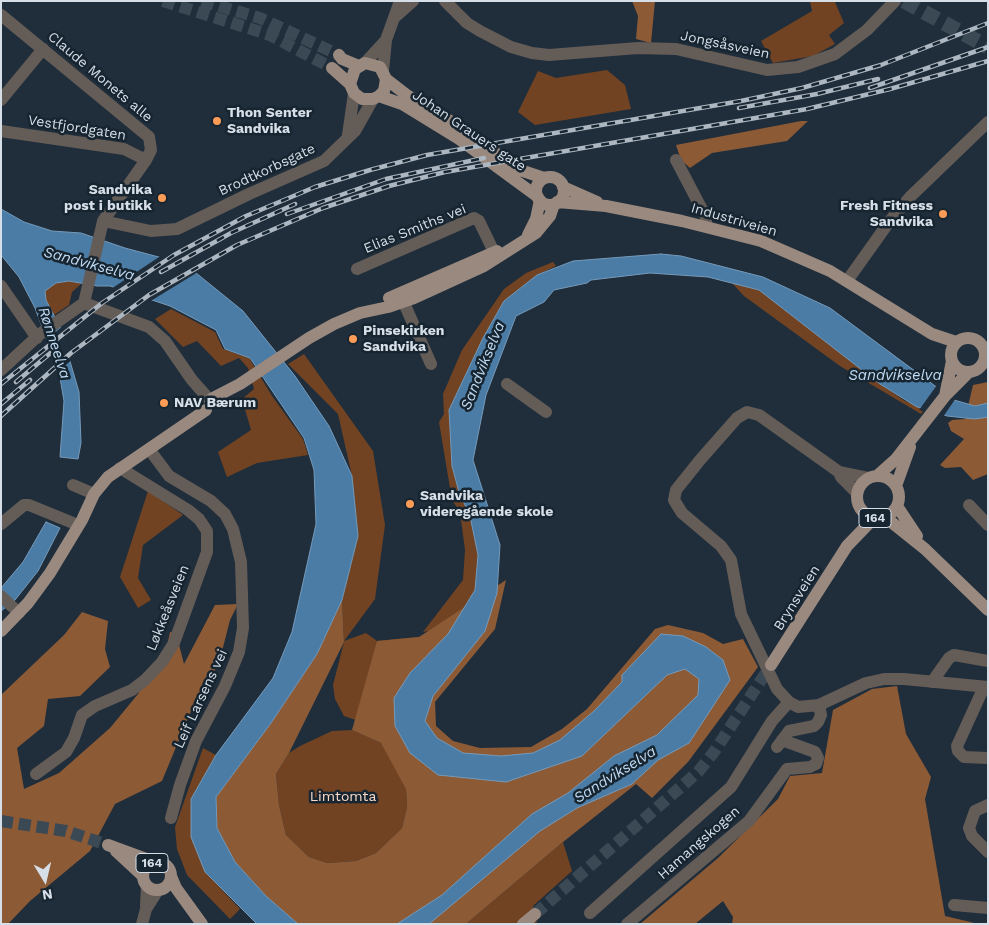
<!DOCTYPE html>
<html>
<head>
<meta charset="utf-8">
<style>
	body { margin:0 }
	#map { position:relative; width:989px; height:925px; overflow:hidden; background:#202e3b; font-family:"Work Sans",sans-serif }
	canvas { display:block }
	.frame { position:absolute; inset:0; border:2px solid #d6dfe8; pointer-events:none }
	.north { position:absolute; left:20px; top:855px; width:50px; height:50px; -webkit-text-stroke:4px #172531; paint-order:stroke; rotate:171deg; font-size:14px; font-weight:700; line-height:20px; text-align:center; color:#d6dfe8 }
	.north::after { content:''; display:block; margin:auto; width:18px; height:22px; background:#d6dfe8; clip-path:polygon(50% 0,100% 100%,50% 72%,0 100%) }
</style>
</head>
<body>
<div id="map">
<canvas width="989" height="925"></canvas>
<div class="frame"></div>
<div class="north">N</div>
</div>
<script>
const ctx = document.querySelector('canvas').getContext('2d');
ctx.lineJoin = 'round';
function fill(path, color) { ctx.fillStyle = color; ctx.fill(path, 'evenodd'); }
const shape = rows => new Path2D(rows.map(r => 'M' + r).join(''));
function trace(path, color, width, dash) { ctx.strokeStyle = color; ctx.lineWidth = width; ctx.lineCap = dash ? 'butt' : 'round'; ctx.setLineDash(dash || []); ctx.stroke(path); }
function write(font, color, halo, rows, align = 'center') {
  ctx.font = font + ' "Work Sans",sans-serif'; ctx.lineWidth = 5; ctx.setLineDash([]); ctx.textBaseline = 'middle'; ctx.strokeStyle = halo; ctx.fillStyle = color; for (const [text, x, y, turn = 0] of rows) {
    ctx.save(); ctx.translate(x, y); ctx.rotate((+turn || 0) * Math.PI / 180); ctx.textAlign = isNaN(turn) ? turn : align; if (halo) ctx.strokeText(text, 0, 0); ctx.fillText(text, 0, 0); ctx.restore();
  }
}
const green = shape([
	[810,1,838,1,835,2,844,23,829,35,835,44,813,56,773,63,761,41,812,11],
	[607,70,625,85,631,109,535,125,518,112,538,71,556,78],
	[553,262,556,266,537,275,504,301,483,338,449,410,452,466,459,492,470,516,478,555,475,590,462,624,423,632,463,580,465,550,460,512,452,500,439,422,444,414,443,394,462,350,504,289,526,273],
	[69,281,81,283,80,285,72,292,69,305,54,315,46,300,45,290,56,283],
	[732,283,759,290,880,384,905,401,925,408,921,414,840,366,744,296],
	[171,309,215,332,223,349,249,358,272,396,303,439,308,455,257,463,227,477,218,452,251,430,242,399,254,389,248,368,239,358,221,366,197,341,183,347,155,319],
	[304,354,373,451,385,525,375,599,344,641,366,633,377,641,418,637,380,728,344,716,335,699,333,685,344,642,342,600,358,536,352,476,338,414,288,364],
	[148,491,183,515,143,545,138,578,151,600,138,608,120,577],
	[352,730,381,743,390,751,406,789,407,807,402,828,376,853,356,861,327,863,309,857,286,835,279,805,276,774,289,753,300,746,332,731],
	[203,748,216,755,191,799,205,872,240,909,230,919,187,875,177,849,175,827],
	[563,842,572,871,533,906,537,924,466,924]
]);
const forest = shape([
	[632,1,655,1,651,43,636,39,638,16],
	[801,121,808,121,787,141,712,153,690,168,681,160,676,145],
	[988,382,988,474,973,480,961,467,945,468,940,465,964,439,951,431,948,423,952,420,965,419,973,385],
	[506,580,495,629,435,702,436,726,453,741,480,748,531,747,562,729,587,709,655,629,668,625,703,633,723,644,743,639,758,667,688,762,652,798,636,784,563,842,466,924,429,924,440,897,397,924,298,924,266,896,235,862,217,828,216,797,271,723,317,654,342,600,344,642,289,753,276,774,279,805,286,835,309,857,327,863,356,861,376,853,402,828,407,807,406,789,381,743,352,730,377,641,419,637],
	[238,604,230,620,219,663,193,706,162,781,115,804,90,851,30,901,8,924,1,924,1,695,64,635,82,612,108,621,105,649,110,667,80,696,48,699,44,726,17,748,24,789,59,773,110,728,138,694,166,651,170,632,176,633,184,664,215,605],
	[897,686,906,734,931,777,925,799,945,916,979,924,732,924,733,917,723,901,695,924,640,924,718,858,778,799,790,776,822,773,833,710,872,689]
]);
const water = shape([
	[1,209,24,222,52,231,81,233,125,248,185,264,243,311,295,376,329,426,352,476,358,536,342,600,317,654,271,723,216,797,217,828,235,862,266,896,298,924,257,924,205,872,191,837,191,799,216,755,273,678,292,632,316,524,314,470,304,438,250,358,225,349,216,330,170,306,110,286,97,286,69,281,56,283,45,291,46,300,60,327,79,392,81,443,78,459,60,457,64,401,59,372,35,308,19,277,1,255,1,209],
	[661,254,681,256,763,277,830,308,954,400,975,406,988,403,988,417,975,419,947,416,925,408,917,407,880,384,759,290,708,277,650,273,591,280,587,283,554,290,544,302,516,316,486,395,473,460,500,545,497,593,485,631,433,696,425,721,437,738,463,753,501,756,533,753,560,740,594,711,622,682,622,675,661,634,683,636,706,647,723,660,730,680,689,743,658,760,632,784,577,808,540,831,429,924,397,924,442,895,532,814,568,793,614,756,657,735,698,695,699,679,685,669,667,675,582,756,506,782,438,775,410,753,395,726,394,698,410,673,448,634,475,590,478,555,470,516,459,492,452,466,449,410,483,338,504,301,537,275,573,261,661,254],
	[46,522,60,528,38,571,15,600,1,611,1,588,23,562,46,522]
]);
const pier = shape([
	[162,255,186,262,198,272,149,302,111,289],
	[63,326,73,359,56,373,46,340],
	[937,385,956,398,943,417,919,410]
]);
const majorTunnel = shape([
	[163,1,270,35,332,68],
	[202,1,260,18,339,55],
	[1,821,66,831,108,845],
	[535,914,698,772,714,752,771,665]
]);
const highwayTunnel = shape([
	[904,1,988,47]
]);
const minor = shape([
	[445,1,467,23,480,31,511,47,532,53,549,55,638,48,676,49,767,70,798,67,835,54,867,30,895,1],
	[1,15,149,137,151,150,146,160,103,221,84,303],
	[395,17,413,1],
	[365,63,386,40,400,1],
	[383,71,386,40],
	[1,100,43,49],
	[1,131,124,149,146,160],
	[348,135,354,93],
	[676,160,706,217,706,226],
	[103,221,151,231,177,229,249,194,324,161,355,131,373,99],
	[357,269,474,218,479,221,494,252],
	[847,281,889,222,911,196,988,122],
	[1,286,37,338],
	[400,294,431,364],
	[84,303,149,327,165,341,192,380,208,398],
	[1,370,40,334,84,303],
	[507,384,546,412],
	[149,449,169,476,211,501,225,514,233,529,241,562,243,628,239,652,225,686,196,741,180,785,171,818],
	[839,472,841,477,857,493],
	[868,478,839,472,759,415,747,412,737,418,700,460,676,490,674,500,682,513,721,546,731,560,741,614,777,689,789,702,798,707,819,705,866,683,884,679,904,679,988,687],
	[73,485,94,494],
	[969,505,988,525],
	[1,524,24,505,29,505,78,525],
	[1,596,19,613],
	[932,682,949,658,954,655,988,661],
	[984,687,957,746,958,751,964,757,988,758],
	[777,747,789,731,814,726,818,722,821,715,819,705],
	[36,774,66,752,74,738,82,715,95,706,132,690,145,680,162,662,174,643,207,552,207,531,199,519,188,510,120,468],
	[988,805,975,811,969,828,972,836,988,852],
	[954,905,988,908],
	[146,906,147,886],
	[590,913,731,787,772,721,789,702],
	[142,924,146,909,158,890],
	[627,924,749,821,787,769,810,767,816,764,818,758,815,752,782,740]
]);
const major = shape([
	[339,55,342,59,359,66],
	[332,68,350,84,354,93,362,99,373,99,379,96,384,91,386,79,380,67,365,63,355,69,350,84],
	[386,79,408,96,465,130,517,169,544,178],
	[379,96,402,104,459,139,538,197],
	'536 191a14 14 0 1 1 28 0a14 14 0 1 1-28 0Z',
	[563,187,597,202],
	[557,202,606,206,682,221,761,241,830,271,932,334,956,342],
	[528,235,536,219,540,200],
	[389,298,497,251],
	'951 355a17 17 0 1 1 34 0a17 17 0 1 1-34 0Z',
	[945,396,952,361],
	[211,399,240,384,309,338,334,324,360,313,388,307,414,298,484,266,536,233,550,216,554,204],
	'857 497a21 21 0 1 1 42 0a21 21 0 1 1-42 0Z',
	[877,476,896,459,945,396,969,372],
	[896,486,910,447],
	[897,506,917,536],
	[885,517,925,549,988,610],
	[1,631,28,603,50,573,82,520,94,494,108,477,206,410],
	[771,665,847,546,874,518],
	[108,845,154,862],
	[116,851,143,876],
	'143 876a14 14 0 1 1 28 0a14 14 0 1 1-28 0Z',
	[171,876,176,888,202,924],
	[523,924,535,914]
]);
const rail = shape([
	[870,88,988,47],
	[739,108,817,94,878,79],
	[287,214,386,179,484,158],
	[161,272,231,233,295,204],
	[16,382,54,350],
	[1,384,102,303,174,255,246,216,315,187,370,170,427,155,741,101,802,88,881,65,988,23],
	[1,404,30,380],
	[1,416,71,353,149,295,237,245,323,208,389,186,445,172,807,109,890,89,988,61]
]);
const markers = [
	[217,121,5,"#fd9c56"],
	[162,198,5,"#fd9c56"],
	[943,214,5,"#fd9c56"],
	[353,339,5,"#fd9c56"],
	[164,403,5,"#fd9c56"],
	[410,504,5,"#fd9c56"]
];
const shields = [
	[875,518,32],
	[152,863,32]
];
const shieldNames = [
	["164",875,518],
	["164",152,863]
];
const streetNames = [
	["Jongsåsveien",725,45,12],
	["Claude Monets alle",100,77,40],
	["Vestfjordgaten",77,128,9],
	["Johan Grauers gate",469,131,34],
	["Brodtkorbsgate",267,170,-25],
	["Industriveien",734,220,16],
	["Elias Smiths vei",415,229,-22],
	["Brynsveien",797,598,-58],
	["Løkkeåsveien",168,608,-68],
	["Leif Larsens vei",201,699,-65],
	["Hamangskogen",699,843,-41]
];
const poiNames = [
	["Thon Senter",227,113],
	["Sandvika",227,129],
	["Sandvika",152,190,"right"],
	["post i butikk",152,206,"right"],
	["Fresh Fitness",933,206,"right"],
	["Sandvika",933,222,"right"],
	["Pinsekirken",363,331],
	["Sandvika",363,347],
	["NAV Bærum",174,403],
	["Sandvika",420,496],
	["videregående skole",420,512]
];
const parkNames = [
	["Limtomta",343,797]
];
const waterNames = [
	["Sandvikselva",89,264,15],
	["Rønneelva",54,343,72],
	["Sandvikselva",483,366,-68],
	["Sandvikselva",895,376],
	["Sandvikselva",615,775,-32]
];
fill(green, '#714322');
fill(forest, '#8d5a36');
fill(water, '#4b7ca6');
trace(water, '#759aba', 1);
fill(pier, '#202e3b');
trace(majorTunnel, '#3b4955', 12, [12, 6]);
trace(highwayTunnel, '#3b4955', 15, [15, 8]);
trace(minor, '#645c57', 12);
trace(major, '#9a897f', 12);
trace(rail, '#adb7c1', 4.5);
trace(rail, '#172531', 2.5, [8]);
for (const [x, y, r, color] of markers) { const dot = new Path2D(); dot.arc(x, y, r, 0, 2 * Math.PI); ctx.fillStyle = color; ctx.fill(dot); trace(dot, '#172531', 2); }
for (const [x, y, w] of shields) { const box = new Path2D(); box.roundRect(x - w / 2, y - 9.5, w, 19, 4); ctx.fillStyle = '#172531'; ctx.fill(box); trace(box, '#d6dfe8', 1); }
write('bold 12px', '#d6dfe8', null, shieldNames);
write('14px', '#d6dfe8', '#172531', streetNames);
write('bold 14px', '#d6dfe8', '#172531', poiNames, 'left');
write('14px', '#fbdac6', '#172531', parkNames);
write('italic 15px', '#bfdaf3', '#172531', waterNames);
</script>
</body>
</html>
